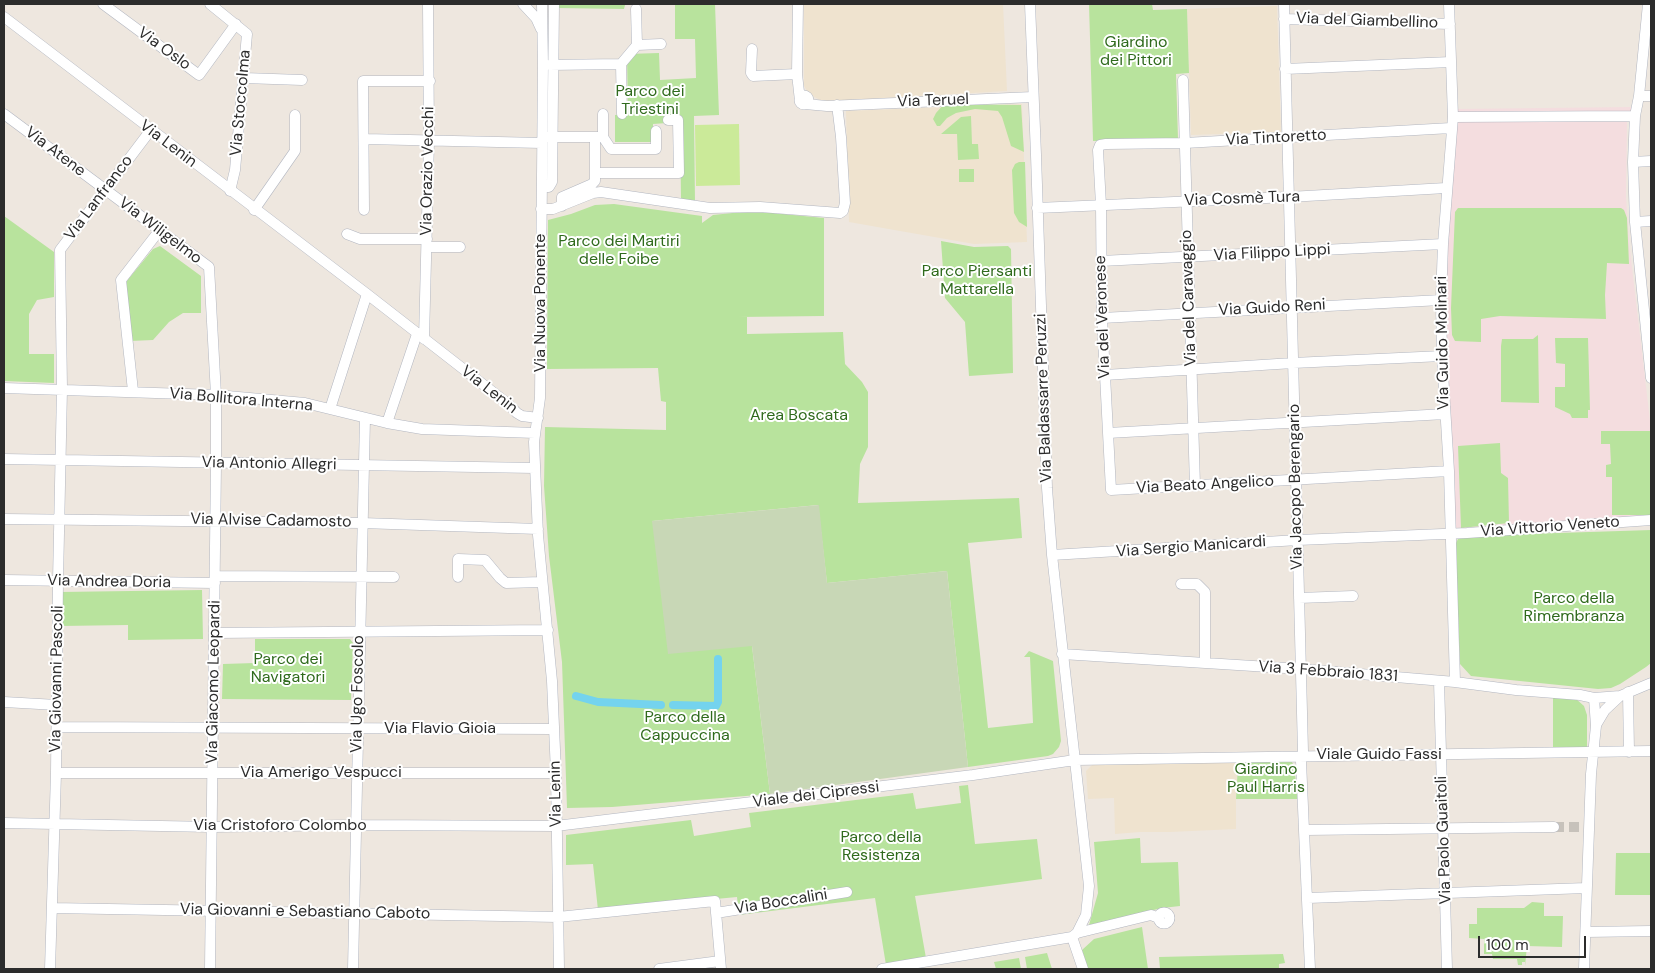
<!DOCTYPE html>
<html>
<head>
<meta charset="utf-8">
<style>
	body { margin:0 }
	#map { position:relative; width:1655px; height:973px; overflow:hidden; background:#eee7df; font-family:"DM Sans",sans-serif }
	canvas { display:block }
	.frame { position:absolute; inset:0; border:5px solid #2c2c2c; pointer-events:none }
	.scale { position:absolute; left:1478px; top:936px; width:108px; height:22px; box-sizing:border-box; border:2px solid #2c2c2c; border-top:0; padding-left:6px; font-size:15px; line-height:18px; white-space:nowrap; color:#2c2c2c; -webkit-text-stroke:4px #fff; paint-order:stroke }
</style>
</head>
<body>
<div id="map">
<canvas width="1655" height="973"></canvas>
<div class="frame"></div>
<div class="scale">100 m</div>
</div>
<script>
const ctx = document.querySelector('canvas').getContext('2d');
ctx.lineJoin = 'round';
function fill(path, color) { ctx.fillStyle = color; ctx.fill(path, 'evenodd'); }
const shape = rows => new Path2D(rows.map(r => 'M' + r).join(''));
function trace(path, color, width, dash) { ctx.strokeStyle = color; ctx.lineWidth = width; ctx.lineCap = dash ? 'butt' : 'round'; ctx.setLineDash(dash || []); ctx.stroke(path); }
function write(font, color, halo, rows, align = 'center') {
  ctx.font = font + ' "DM Sans",sans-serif'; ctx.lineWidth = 4; ctx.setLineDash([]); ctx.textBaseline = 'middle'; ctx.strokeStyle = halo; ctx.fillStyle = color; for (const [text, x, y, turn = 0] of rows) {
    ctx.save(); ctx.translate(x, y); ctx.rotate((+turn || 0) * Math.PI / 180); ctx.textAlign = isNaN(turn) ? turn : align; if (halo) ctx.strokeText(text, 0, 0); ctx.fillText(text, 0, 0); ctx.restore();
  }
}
const education = shape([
	[804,4,1003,4,1007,91,831,101,820,100,809,94,804,86],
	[1277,6,1281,132,1191,135,1187,9],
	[1022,104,1027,242,974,244,849,222,846,111],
	[1236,762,1238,765,1236,793,1236,829,1170,832,1140,832,1115,834,1114,798,1088,799,1086,771,1093,764]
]);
const medical = shape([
	[1632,107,1627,122,1626,196,1629,242,1651,429,1651,515,1647,520,1452,528,1441,332,1455,109]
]);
const green = shape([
	[557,4,671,4,625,5,624,9,557,8],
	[675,4,715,4,719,115,694,116,695,203,681,200,680,115,667,115,667,123,653,124,653,142,615,142,615,115,628,114,627,54,659,53,660,80,696,78,695,39,675,39],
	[1089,4,1152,4,1153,10,1187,9,1189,73,1176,74,1178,139,1093,141],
	[944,104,1021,105,1024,152,1011,146,1002,117,998,111,975,109,956,113,947,118,940,126,937,126,933,119,936,113],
	[971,116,972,144,978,144,979,159,958,160,957,134,941,134,961,117],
	[1019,162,1025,162,1027,227,1019,222,1014,213,1012,170,1015,164],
	[959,169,974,169,974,182,959,182],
	[614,204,702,216,702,223,713,215,752,211,824,218,824,316,738,317,747,317,747,334,843,332,845,364,862,382,868,392,868,447,860,464,858,503,1019,498,1022,538,968,543,988,728,1033,723,1030,657,1024,657,1029,651,1053,661,1061,741,1059,747,1053,754,1048,756,968,767,947,571,827,583,818,505,652,521,752,646,770,794,612,807,567,808,562,662,549,556,544,486,545,427,666,430,666,402,661,401,658,368,547,369,548,220,571,214,595,205],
	[1458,208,1621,208,1624,210,1627,218,1629,264,1607,263,1605,295,1606,319,1500,316,1481,319,1481,342,1455,341,1452,335,1451,308,1455,212],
	[4,216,54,252,54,297,37,300,29,314,29,354,54,354,54,383,4,381],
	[941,241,974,247,1008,246,1011,249,1013,373,969,376,965,322,945,298],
	[160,246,201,276,201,313,183,313,169,322,153,340,130,341,126,282,153,249],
	[1538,335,1539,403,1501,402,1501,346,1502,339,1533,339],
	[1555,338,1588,338,1590,410,1588,410,1588,418,1572,418,1570,414,1555,407,1555,387,1565,387,1565,364,1556,363],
	[1601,431,1651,431,1651,515,1612,515,1612,477,1606,477,1606,465,1611,464,1610,444,1601,444],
	[1500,443,1501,473,1508,478,1509,523,1461,528,1458,446],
	[1651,530,1651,663,1646,667,1620,684,1611,688,1598,689,1471,676,1460,664,1455,545,1458,539,1465,536],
	[202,590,203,639,128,640,128,625,61,626,60,592],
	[255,639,350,639,353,643,351,700,222,699,223,664,255,663],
	[1553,696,1575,698,1584,706,1587,715,1587,750,1553,751],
	[1291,760,1294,766,1298,799,1236,799,1238,765,1236,762],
	[968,785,975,844,1037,839,1042,879,915,896,926,958,886,965,875,898,739,915,737,897,598,910,593,864,566,865,566,835,691,820,694,836,751,827,749,813,913,793,916,809,961,803,959,786],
	[1140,838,1141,863,1178,862,1180,906,1162,908,1089,925,1098,893,1094,842],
	[1616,853,1651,853,1651,895,1615,895],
	[1532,902,1544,903,1544,916,1563,916,1562,947,1527,946,1525,966,1525,962,1522,962,1522,965,1518,965,1517,959,1493,959,1492,954,1484,954,1484,939,1469,938,1469,924,1477,924,1477,908,1524,908],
	[1142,927,1148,969,1088,969,1082,950,1094,939],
	[1047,953,1052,969,1027,969,1025,957],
	[1283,954,1285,963,1279,964,1279,969,1160,969,1159,957],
	[1019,958,1021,969,996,969,994,962]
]);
const cemetery = shape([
	[819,505,827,583,947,571,968,767,770,794,752,646,668,654,652,521]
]);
const pitch = shape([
	[739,124,740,185,696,186,695,125]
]);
const canal = shape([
	[576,696,598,702,661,705],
	[673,705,716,706,718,702,718,659]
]);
const minorTunnel = shape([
	[1554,827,1582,827]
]);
const minor = shape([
	[103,4,199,75,236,24],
	[210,4,247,34,235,170,230,191],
	[523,4,536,18,541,29],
	[542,4,543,65,540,398,534,442,538,535,552,681,556,773,559,969],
	[798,4,797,74,800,101],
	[1284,4,1303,751,1301,761,1310,969],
	[1449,4,1453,117,1443,244,1441,300,1442,356,1449,471,1455,682],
	[1648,4,1639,96,1635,116,1633,162,1635,222,1651,378],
	[4,17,367,294,507,403,517,413,522,416,538,418],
	[1284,19,1450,24],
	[637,45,661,44],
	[752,49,751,73,753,76,797,74],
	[621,64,622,114],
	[549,65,621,64,637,45,636,9],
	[1285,69,1451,62],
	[244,78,302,80],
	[1183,80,1195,486],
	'799.5 100a4.5 4.5 0 1 1 9 0a4.5 4.5 0 1 1-9 0Z',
	[1639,96,1651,96],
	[805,104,827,106,1033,97],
	[4,114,209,267,216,395,216,463,210,969],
	[603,114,603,137,611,149,656,149,656,131],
	[1453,117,1635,116],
	[546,137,601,137],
	[595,137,595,173,679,173,678,120,668,120],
	[365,139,542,143],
	[1633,162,1651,161],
	[542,187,549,187,552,182,554,4],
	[562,206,562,197,592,184,595,181,595,173],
	[1037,208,1289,197,1446,188],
	[541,209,553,209,593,193,601,192,710,208,760,207,840,213,843,211,845,203,841,137,837,105],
	[254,210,295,151,295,115],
	[364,210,363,81,430,81],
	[1635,222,1651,221],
	[347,234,360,239,427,239],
	[427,247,460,247],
	[1101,261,1443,244],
	[1102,318,1441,300],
	[424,339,429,140,428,4],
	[1105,375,1293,363,1442,356],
	[4,388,216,395,305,403,387,423,422,429,535,433],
	[133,391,121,280,159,231],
	[330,409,367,294],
	[387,423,417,334],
	[1108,433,1445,414],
	[4,459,535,468],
	[1449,471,1111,490,1102,318,1101,205,1098,150,1100,145,1106,144,1185,143,1451,128],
	[4,519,362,523,538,529],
	[1052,555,1298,540,1467,533,1651,520],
	[215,576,394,577],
	[458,577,458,559,485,560,500,578,506,583,542,582],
	[4,580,215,583],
	[1181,584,1197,584,1205,592,1205,663],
	[1299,598,1353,596],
	[215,633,548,630],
	[1062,654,1301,669,1455,682,1516,690,1580,695,1594,698,1620,696,1651,683],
	[1439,681,1447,969],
	[1628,692,1629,752],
	[4,702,57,705],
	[1596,725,1605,710,1620,696],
	[57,727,554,729],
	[56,773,556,773],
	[4,823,213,827,356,825,556,826,973,775,1075,760,1651,751],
	[1305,830,1554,827],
	[1308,898,1586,888],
	[52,908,558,917,715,901,721,969],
	'1158.5 918a5.5 5.5 0 1 1 11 0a5.5 5.5 0 1 1-11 0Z',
	[716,913,847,892],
	[1586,932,1651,931],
	[1077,933,1151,915,1159,918],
	[1072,937,1083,969],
	[50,969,56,773,58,581,62,389,60,250,150,131],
	[353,969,365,418],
	[659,969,720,961],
	[882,969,1072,937,1077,933,1086,915,1089,886,1052,555,1047,488,1036,155,1030,4],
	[1584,969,1591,774,1596,726,1594,698]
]);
const streetNames = [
	["Via del Giambellino",1367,21,2],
	["Via Oslo",164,49,36],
	["Via Teruel",933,101,-2],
	["Via Stoccolma",241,103,-85],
	["Via Tintoretto",1276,138,-3],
	["Via Lenin",168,144,37],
	["Via Atene",55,152,37],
	["Via Orazio Vecchi",428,171,-89],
	["Via Lanfranco",99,198,-53],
	["Via Cosmè Tura",1242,199,-2],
	["Via Wiligelmo",160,231,37],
	["Via Filippo Lippi",1272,253,-3],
	["Via del Caravaggio",1189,298,-92],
	["Via Nuova Ponente",541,303,-90],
	["Via Guido Reni",1272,308,-3],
	["Via del Veronese",1103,317,-92],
	["Via Guido Molinari",1443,343,-91],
	["Via Lenin",489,390,38],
	["Via Baldassarre Peruzzi",1044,398,-92],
	["Via Bollitora Interna",241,400,5],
	["Via Antonio Allegri",269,464,1],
	["Via Beato Angelico",1205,485,-3],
	["Via Jacopo Berengario",1296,487,-91],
	["Via Alvise Cadamosto",271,521,1],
	["Via Vittorio Veneto",1550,527,-4],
	["Via Sergio Manicardi",1191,547,-4],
	["Via Andrea Doria",109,582,1],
	["Via 3 Febbraio 1831",1328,672,4],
	["Via Giovanni Pascoli",57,679,-89],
	["Via Giacomo Leopardi",214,682,-89],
	["Via Ugo Foscolo",358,694,-89],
	["Via Flavio Gioia",440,729],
	["Viale Guido Fassi",1379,755],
	["Via Amerigo Vespucci",321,773],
	["Via Lenin",556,794,-91],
	["Viale dei Cipressi",816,795,-7],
	["Via Cristoforo Colombo",280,826],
	["Via Paolo Guaitoli",1444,840,-92],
	["Via Boccalini",781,902,-9],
	["Via Giovanni e Sebastiano Caboto",305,912,1]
];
const parkNames = [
	["Giardino",1136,43],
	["dei Pittori",1136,61],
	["Parco dei",650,92],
	["Triestini",650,110],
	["Parco dei Martiri",619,242],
	["delle Foibe",619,260],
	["Parco Piersanti",977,272],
	["Mattarella",977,290],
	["Area Boscata",799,416],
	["Parco della",1574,599],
	["Rimembranza",1574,617],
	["Parco dei",288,660],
	["Navigatori",288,678],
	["Parco della",685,718],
	["Cappuccina",685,736],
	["Giardino",1266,770],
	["Paul Harris",1266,788],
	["Parco della",881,838],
	["Resistenza",881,856]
];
fill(education, '#efe3cf');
fill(medical, '#f4dddf');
fill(green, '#b8e39d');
fill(cemetery, '#c8d7b6');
fill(pitch, '#cbea99');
trace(canal, '#74d3ee', 8);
trace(minorTunnel, '#c7c2bb', 10, [10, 5]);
trace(minor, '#b2b6c0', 11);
trace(minor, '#fff', 10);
write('16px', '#2c2c2c', '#fff', streetNames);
write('16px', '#2f6a1c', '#fff', parkNames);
</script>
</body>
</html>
